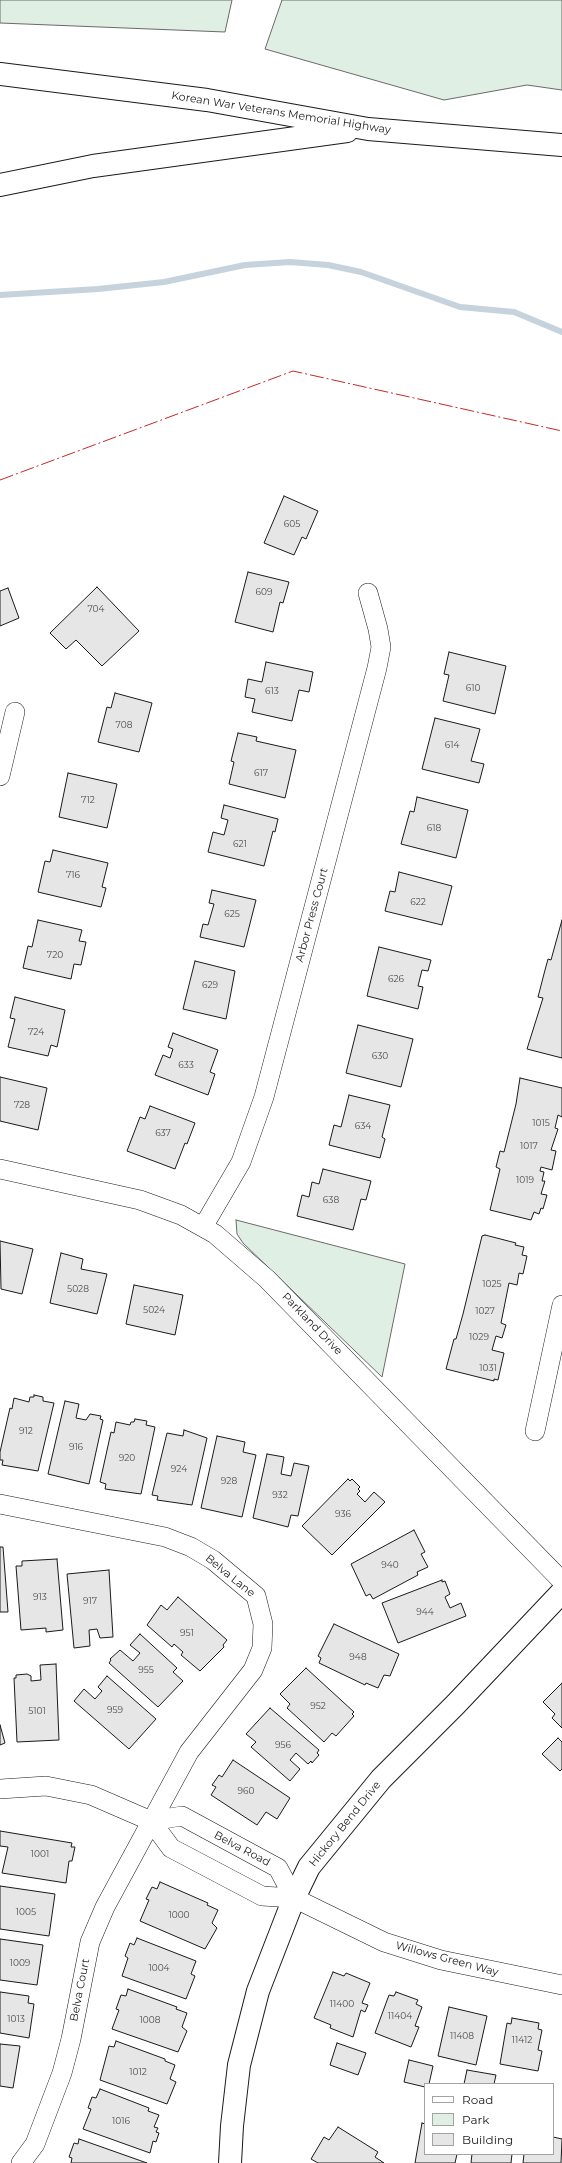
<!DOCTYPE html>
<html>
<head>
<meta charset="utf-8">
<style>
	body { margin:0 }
	#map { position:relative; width:562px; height:2163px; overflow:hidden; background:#fff; font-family:Montserrat,sans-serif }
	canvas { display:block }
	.legend { position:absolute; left:424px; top:2083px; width:130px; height:72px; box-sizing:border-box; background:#fff; border:1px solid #a3a3a3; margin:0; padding:5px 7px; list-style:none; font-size:12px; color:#1a1a1a }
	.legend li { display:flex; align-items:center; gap:8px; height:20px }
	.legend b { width:20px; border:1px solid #a3a3a3 }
</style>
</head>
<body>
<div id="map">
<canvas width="562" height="2163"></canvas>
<ul class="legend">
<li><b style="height:5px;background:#fff"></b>Road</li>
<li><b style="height:11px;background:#e0efe3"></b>Park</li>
<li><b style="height:11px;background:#e6e6e6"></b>Building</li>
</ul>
</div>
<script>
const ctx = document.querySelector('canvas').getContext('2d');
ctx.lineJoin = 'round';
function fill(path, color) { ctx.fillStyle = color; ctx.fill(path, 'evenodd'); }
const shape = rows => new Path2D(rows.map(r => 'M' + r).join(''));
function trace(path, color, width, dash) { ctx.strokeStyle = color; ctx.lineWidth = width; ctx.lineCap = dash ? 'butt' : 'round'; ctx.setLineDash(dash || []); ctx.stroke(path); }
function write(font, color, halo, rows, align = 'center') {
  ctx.font = font + ' Montserrat,sans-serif'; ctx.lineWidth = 3; ctx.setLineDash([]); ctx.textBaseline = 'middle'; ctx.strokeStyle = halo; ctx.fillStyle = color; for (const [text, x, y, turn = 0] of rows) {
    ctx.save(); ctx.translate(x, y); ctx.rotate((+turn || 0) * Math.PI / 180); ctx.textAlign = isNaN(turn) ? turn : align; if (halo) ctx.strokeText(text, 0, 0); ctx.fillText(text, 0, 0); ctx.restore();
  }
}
const green = shape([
	[0,0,232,0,225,32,0,23,0,0],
	[282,0,562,0,562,90,527,85,444,100,265,49,282,0],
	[236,1220,405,1264,382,1377,243,1243,237,1234,236,1220]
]);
const stream = shape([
	[0,295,98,289,164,282,245,265,290,262,328,265,361,272,460,307,514,312,562,332]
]);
const building = shape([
	[284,496,318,511,306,539,302,537,294,555,264,543,284,496],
	[248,572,289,582,283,603,280,602,273,632,235,622,248,572],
	[97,587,139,631,102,666,76,640,66,649,50,633,97,587],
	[8,588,19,618,0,626,0,591,8,588],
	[449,652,506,666,495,714,443,701,449,675,444,674,449,652],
	[266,662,313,672,309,692,299,690,292,721,252,712,255,699,245,697,248,679,262,682,266,662],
	[115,693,152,703,139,752,98,742,107,707,111,708,115,693],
	[435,718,480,729,471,761,484,764,479,783,422,769,435,718],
	[238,733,257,737,256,741,296,750,285,798,229,784,234,762,231,761,238,733],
	[68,773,117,784,107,828,59,817,68,773],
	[417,797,468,810,456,858,401,844,410,811,414,812,417,797],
	[224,805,278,819,275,832,273,831,264,866,208,852,213,832,224,835,228,820,221,818,224,805],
	[53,850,108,863,102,887,106,888,101,907,38,892,45,861,50,862,53,850],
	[399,872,452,886,442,925,385,911,390,891,395,892,399,872],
	[212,890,256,900,244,947,200,937,203,924,208,925,214,904,209,903,212,890],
	[38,920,82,930,79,941,86,942,81,965,74,964,71,979,23,968,28,946,32,947,38,920],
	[562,920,562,1058,527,1049,543,998,538,997,545,970,548,959,551,960,562,920],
	[379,947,431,960,428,971,422,970,418,986,423,987,418,1009,367,996,379,947],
	[195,961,235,971,226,1019,183,1009,195,961],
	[15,997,65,1010,57,1047,51,1045,48,1056,8,1047,15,1019,10,1018,15,997],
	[358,1025,413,1039,401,1087,346,1073,358,1025],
	[173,1033,218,1050,210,1072,215,1074,208,1095,155,1075,163,1055,170,1058,173,1049,168,1047,173,1033],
	[0,1077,47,1088,38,1130,0,1121,0,1077],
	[520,1078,562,1088,562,1117,558,1115,555,1128,558,1129,551,1150,556,1151,552,1170,541,1167,540,1171,544,1172,542,1181,545,1181,541,1194,547,1195,543,1209,541,1208,539,1214,534,1212,531,1220,490,1210,500,1169,496,1167,500,1151,504,1152,516,1104,520,1078],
	[349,1095,390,1105,382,1137,385,1139,380,1158,329,1145,334,1125,341,1127,349,1095],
	[150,1106,195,1123,187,1144,185,1143,175,1169,127,1151,140,1117,145,1119,150,1106],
	[323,1169,371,1181,366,1200,361,1199,353,1230,297,1216,302,1195,309,1197,312,1182,319,1184,323,1169],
	[485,1235,516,1243,515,1245,524,1247,522,1255,527,1256,523,1274,519,1273,517,1285,509,1283,501,1323,506,1325,502,1338,496,1336,492,1350,504,1353,498,1380,494,1379,494,1381,446,1369,454,1339,456,1339,463,1314,482,1236,485,1235],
	[0,1241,33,1249,22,1294,1,1289,0,1241],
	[61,1253,83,1259,81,1269,107,1274,97,1314,50,1303,61,1253],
	[134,1285,183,1295,175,1335,126,1324,134,1285],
	[34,1395,43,1397,43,1401,54,1403,38,1471,2,1465,3,1460,0,1460,0,1452,10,1408,12,1409,14,1398,29,1402,30,1397,34,1397,34,1395],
	[65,1401,79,1404,76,1418,86,1420,90,1414,101,1416,100,1419,103,1420,89,1484,48,1474,65,1401],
	[135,1419,147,1421,146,1425,155,1427,141,1494,105,1489,106,1484,100,1482,111,1432,114,1433,116,1422,130,1425,131,1422,134,1422,135,1419],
	[184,1430,207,1438,192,1505,157,1500,158,1496,152,1495,167,1433,183,1436,184,1430],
	[217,1436,245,1442,243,1452,256,1455,242,1517,201,1508,217,1436],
	[267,1454,284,1457,281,1474,291,1476,294,1463,309,1466,298,1516,291,1515,288,1527,253,1518,267,1454],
	[348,1479,350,1481,352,1479,360,1487,358,1489,360,1491,357,1494,365,1502,374,1492,385,1502,332,1555,302,1526,348,1479],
	[414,1530,425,1552,421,1554,428,1567,417,1572,418,1575,373,1599,370,1594,366,1596,351,1564,414,1530],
	[0,1547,3,1547,8,1612,0,1612,0,1547],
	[57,1559,63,1630,46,1632,46,1628,21,1630,16,1566,22,1566,22,1561,57,1559],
	[109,1570,113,1637,100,1638,97,1629,89,1630,90,1646,74,1648,67,1574,109,1570],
	[442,1580,442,1582,445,1581,450,1594,445,1597,450,1608,461,1603,466,1616,398,1643,382,1603,442,1580],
	[178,1597,227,1640,223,1645,224,1647,200,1671,181,1655,183,1652,174,1644,172,1647,147,1625,161,1605,167,1610,178,1597],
	[334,1624,399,1654,390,1676,384,1675,378,1688,366,1683,365,1685,319,1663,321,1658,318,1656,334,1624],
	[140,1634,177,1668,173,1672,183,1681,158,1707,109,1663,111,1660,110,1659,120,1650,133,1661,140,1653,130,1645,140,1634],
	[56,1664,59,1740,17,1742,14,1678,16,1678,16,1675,27,1674,31,1676,31,1681,41,1680,40,1665,56,1664],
	[306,1668,354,1712,352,1714,354,1716,336,1736,332,1733,324,1742,287,1708,290,1704,280,1694,306,1668],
	[107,1676,156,1719,129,1749,74,1701,84,1689,95,1699,102,1691,98,1687,107,1676],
	[562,1683,562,1728,552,1718,555,1714,543,1702,562,1683],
	[270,1708,319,1750,317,1753,319,1755,312,1763,311,1761,308,1764,296,1753,290,1760,300,1769,290,1781,251,1747,256,1742,246,1734,270,1708],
	[0,1725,5,1743,0,1745,0,1725],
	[558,1738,562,1742,562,1769,560,1771,542,1754,558,1738],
	[233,1760,290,1798,277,1819,266,1812,257,1825,211,1795,216,1787,212,1785,219,1775,222,1777,233,1760],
	[0,1831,72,1843,71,1847,75,1847,72,1861,69,1861,66,1883,2,1873,8,1847,0,1846,0,1831],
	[160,1882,208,1903,207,1905,218,1910,212,1923,217,1928,205,1949,140,1921,149,1900,146,1899,152,1887,157,1889,160,1882],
	[0,1886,55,1894,49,1936,0,1929,0,1886],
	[137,1938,196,1961,191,1974,195,1976,186,1999,122,1976,128,1958,125,1956,130,1943,134,1945,137,1938],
	[0,1939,43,1945,37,1985,0,1980,0,1939],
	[333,1972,344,1976,346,1973,370,1983,362,2003,368,2005,365,2012,361,2010,353,2037,330,2028,331,2025,314,2018,333,1972],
	[128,1989,177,2007,176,2009,187,2013,182,2027,187,2031,178,2052,112,2029,119,2010,116,2009,121,1995,126,1996,128,1989],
	[0,1992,29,1996,28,2003,34,2004,29,2038,0,2033,0,1992],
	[396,1992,418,2000,416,2004,422,2007,415,2026,419,2027,411,2047,375,2033,389,1995,394,1996,396,1992],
	[449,2007,487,2016,476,2065,438,2056,449,2007],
	[512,2018,539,2023,538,2029,542,2030,538,2050,542,2051,538,2071,500,2064,507,2023,511,2024,512,2018],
	[116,2041,165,2059,165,2061,175,2065,170,2079,176,2082,167,2104,100,2080,109,2046,114,2047,116,2041],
	[337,2043,366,2053,358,2075,330,2065,337,2043],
	[0,2044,20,2046,13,2088,0,2086,0,2044],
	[409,2060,433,2066,429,2084,425,2084,425,2087,404,2082,409,2060],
	[467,2070,496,2075,494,2084,464,2084,467,2070],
	[100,2089,149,2108,148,2111,159,2115,154,2127,158,2128,156,2132,159,2133,156,2142,153,2141,150,2153,83,2129,91,2109,88,2108,92,2097,96,2098,100,2089],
	[422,2123,425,2124,425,2154,457,2154,455,2163,415,2163,422,2123],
	[338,2127,378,2152,375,2157,384,2163,318,2163,311,2159,324,2137,329,2140,338,2127],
	[553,2137,562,2139,561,2163,523,2163,524,2154,553,2154,553,2137],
	[79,2139,147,2163,71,2163,72,2158,69,2157,74,2143,78,2144,79,2139],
	[472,2154,512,2154,511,2163,471,2163,472,2154]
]);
const minor = shape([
	[0,776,15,712],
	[0,1169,140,1200,181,1215,215,1234,267,1279,562,1581],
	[203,1227,241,1162,264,1097,377,668,381,647,378,629,368,593],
	[535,1431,562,1305],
	[0,1504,165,1537,191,1547,213,1560,256,1596,263,1624,262,1648,253,1670,189,1752,105,1907,90,1942,71,2039,62,2073,35,2144,21,2163],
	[0,1789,46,1786,91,1795,151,1821,182,1816,278,1868,294,1898],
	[151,1821,171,1848,262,1896,294,1898,384,1942,441,1960,562,1985]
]);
const tertiary = shape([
	[230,2163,232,2126,239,2065,258,1991,294,1898,309,1867,381,1779,456,1704,562,1592]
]);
const motorway = shape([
	[0,74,207,100,368,129,562,145],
	[0,185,93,166,347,131]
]);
const power = shape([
	[0,480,293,371,562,431]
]);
const numberNames = [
	["605",292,524],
	["609",264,592],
	["704",96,609],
	["610",473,688],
	["613",272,691],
	["708",124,725],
	["614",452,745],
	["617",261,773],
	["712",88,800],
	["618",434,828],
	["621",240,844],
	["716",73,875],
	["622",418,902],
	["625",232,914],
	["720",55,955],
	["626",396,979],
	["629",210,985],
	["724",36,1032],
	["630",380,1056],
	["633",186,1065],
	["728",22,1105],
	["1015",541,1123],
	["634",363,1126],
	["637",163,1133],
	["1017",529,1146],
	["1019",525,1180],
	["638",331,1200],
	["1025",492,1284],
	["5028",78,1289],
	["5024",154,1310],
	["1027",485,1311],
	["1029",479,1337],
	["1031",488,1368],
	["912",26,1431],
	["916",76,1447],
	["920",127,1458],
	["924",179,1469],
	["928",229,1481],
	["932",280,1495],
	["936",343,1514],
	["940",390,1565],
	["913",40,1597],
	["917",90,1601],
	["944",425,1612],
	["951",187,1633],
	["948",358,1657],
	["955",146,1670],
	["952",318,1706],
	["959",115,1710],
	["5101",37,1711],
	["956",283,1745],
	["960",246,1791],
	["1001",40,1854],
	["1005",26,1912],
	["1000",179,1915],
	["1009",20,1963],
	["1004",159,1968],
	["11400",342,2004],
	["11404",400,2016],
	["1013",16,2019],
	["1008",150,2020],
	["11408",462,2036],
	["11412",522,2040],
	["1012",138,2072],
	["1016",121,2121]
];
const streetNames = [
	["Korean War Veterans Memorial Highway",281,113,9],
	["Arbor Press Court",312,915,-75],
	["Parkland Drive",312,1324,46],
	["Belva Lane",230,1576,39],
	["Hickory Bend Drive",345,1824,-51],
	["Belva Road",242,1849,28],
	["Willows Green Way",447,1959,15],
	["Belva Court",80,1990,-79]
];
fill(green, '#e0efe3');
trace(green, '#6a6a6a', 1);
trace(stream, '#c6d2dc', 6);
fill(building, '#e6e6e6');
trace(building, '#1a1a1a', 1);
trace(minor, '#1a1a1a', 20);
trace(tertiary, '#1a1a1a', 24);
trace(motorway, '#1a1a1a', 24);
trace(minor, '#fff', 19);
trace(tertiary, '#fff', 22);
trace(motorway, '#fff', 22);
trace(power, '#c62828', 1, [14, 3, 2, 3]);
write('9px', '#4d4d4d', null, numberNames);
write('11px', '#1a1a1a', '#fff', streetNames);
</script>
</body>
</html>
